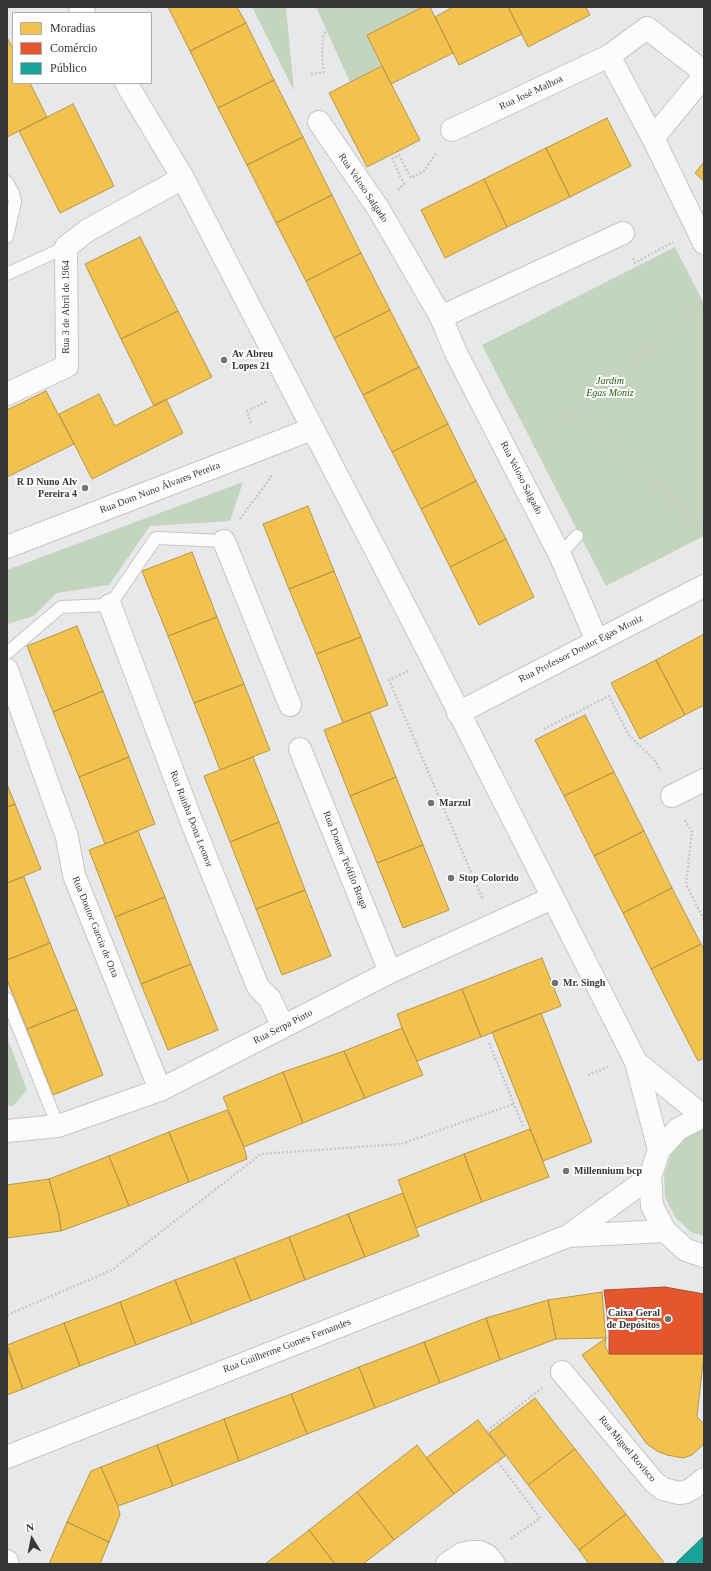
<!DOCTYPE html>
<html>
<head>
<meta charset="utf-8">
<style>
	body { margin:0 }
	#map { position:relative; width:711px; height:1571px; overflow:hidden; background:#e6e8ea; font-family:"Times New Roman",serif }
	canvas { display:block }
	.frame { position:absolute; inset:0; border:8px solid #353638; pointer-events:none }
	.legend { position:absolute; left:12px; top:12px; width:140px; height:72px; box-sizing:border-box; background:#fff; border:1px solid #aeafaf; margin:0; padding:5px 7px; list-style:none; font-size:12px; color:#353638 }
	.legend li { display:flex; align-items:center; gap:8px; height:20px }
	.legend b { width:20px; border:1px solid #aeafaf }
	.north { position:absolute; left:12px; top:1519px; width:40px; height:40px; -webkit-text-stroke:3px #fff; paint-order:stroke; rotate:350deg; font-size:11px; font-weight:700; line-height:16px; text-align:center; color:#353638 }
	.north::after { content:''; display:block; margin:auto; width:14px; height:18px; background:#353638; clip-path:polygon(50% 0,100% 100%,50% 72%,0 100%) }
</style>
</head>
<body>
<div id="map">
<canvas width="711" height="1571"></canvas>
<div class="frame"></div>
<ul class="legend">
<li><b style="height:11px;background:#f2c14e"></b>Moradias</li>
<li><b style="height:11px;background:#e4572e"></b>Comércio</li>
<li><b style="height:11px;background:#17a398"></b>Público</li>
</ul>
<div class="north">N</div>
</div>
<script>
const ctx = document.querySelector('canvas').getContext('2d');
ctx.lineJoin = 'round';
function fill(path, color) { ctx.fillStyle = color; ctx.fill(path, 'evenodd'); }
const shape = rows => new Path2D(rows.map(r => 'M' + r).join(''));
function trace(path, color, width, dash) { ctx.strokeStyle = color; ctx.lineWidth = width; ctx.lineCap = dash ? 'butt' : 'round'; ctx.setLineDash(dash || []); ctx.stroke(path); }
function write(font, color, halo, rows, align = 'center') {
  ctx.font = font + ' "Times New Roman",serif'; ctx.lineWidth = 4; ctx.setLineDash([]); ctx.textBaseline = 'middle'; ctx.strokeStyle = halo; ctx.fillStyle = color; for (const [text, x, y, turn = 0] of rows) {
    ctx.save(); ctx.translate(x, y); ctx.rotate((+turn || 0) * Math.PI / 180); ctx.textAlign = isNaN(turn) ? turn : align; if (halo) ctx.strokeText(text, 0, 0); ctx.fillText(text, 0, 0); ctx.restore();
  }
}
const green = shape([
	[252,7,286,7,294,91],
	[316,7,423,7,367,35,382,66,350,82],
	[675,247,704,304,704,536,606,586,482,345],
	[243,482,230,521,150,526,109,585,57,593,34,616,7,624,7,570],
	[7,1037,27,1090,13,1106,7,1106],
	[704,1128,704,1236,691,1232,675,1217,665,1197,664,1175,671,1154,685,1138]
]);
const homes = shape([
	[168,7,237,7,246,23,190,51,168,7],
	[423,7,430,7,453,53,391,84,367,35,423,7],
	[453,7,508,7,522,34,459,65,435,17,453,7],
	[508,7,586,7,590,15,528,47,508,7],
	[246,23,274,80,218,108,190,51,246,23],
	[7,37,13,49,13,83,30,83,47,117,7,137,7,37],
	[382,66,420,140,367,167,329,93,382,66],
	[274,80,303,137,247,165,218,108,274,80],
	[73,104,114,186,60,213,19,131,73,104],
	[607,118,631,166,570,197,546,148,607,118],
	[303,137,332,195,276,223,247,165,303,137],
	[546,148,570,197,507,227,484,179,546,148],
	[704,162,704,181,695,173,704,162],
	[484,179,507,227,445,258,421,210,484,179],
	[332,195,361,253,306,281,276,223,332,195],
	[140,237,178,311,121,339,85,264,140,237],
	[361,253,390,310,334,338,306,281,361,253],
	[390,310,419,367,363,395,334,338,390,310],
	[178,311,212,377,154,406,121,339,178,311],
	[419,367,448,424,392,452,363,395,419,367],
	[46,391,74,444,7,477,7,410,46,391],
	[99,394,115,426,166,399,183,433,92,479,59,414,99,394],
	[448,424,476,481,421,509,392,452,448,424],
	[476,481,506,539,450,567,421,509,476,481],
	[308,506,334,571,289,589,263,524,308,506],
	[506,539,534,597,479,625,450,567,506,539],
	[192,552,217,617,168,636,142,571,192,552],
	[334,571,361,637,316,654,289,589,334,571],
	[217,617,244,684,194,703,168,636,217,617],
	[77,626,103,691,53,712,27,646,77,626],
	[704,634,704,705,685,715,656,660,704,634],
	[361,637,388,705,343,723,316,654,361,637],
	[656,660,685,715,640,739,611,683,656,660],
	[244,684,270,750,220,770,194,703,244,684],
	[103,691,129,757,79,777,53,712,103,691],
	[370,712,396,777,350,796,324,730,370,712],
	[585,715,614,772,564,796,535,740,585,715],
	[129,757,155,824,105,844,79,777,129,757],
	[253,757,279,822,230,842,204,776,253,757],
	[614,772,644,831,594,856,564,796,614,772],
	[396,777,423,845,377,863,350,796,396,777],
	[7,784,15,804,7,807,7,784],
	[15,804,41,869,7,883,7,807,15,804],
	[279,822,305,890,256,909,230,842,279,822],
	[138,831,165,897,115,917,89,850,138,831],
	[644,831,672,888,623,913,594,856,644,831],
	[423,845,449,910,403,928,377,863,423,845],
	[24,877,50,943,7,960,7,883,24,877],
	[672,888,701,944,651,969,623,913,672,888],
	[305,890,331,956,282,975,256,909,305,890],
	[165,897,191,964,141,984,115,917,165,897],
	[50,943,77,1009,27,1029,7,980,7,960,50,943],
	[701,944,704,949,704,1058,698,1061,651,969,701,944],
	[542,958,561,1006,481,1037,462,989,542,958],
	[191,964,218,1030,168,1050,141,984,191,964],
	[462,989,481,1037,417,1061,402,1028,397,1014,462,989],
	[77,1009,103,1075,53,1095,27,1029,77,1009],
	[541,1013,592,1142,543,1161,492,1032,541,1013],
	[402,1028,423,1075,365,1098,344,1051,402,1028],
	[344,1051,365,1098,303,1123,283,1072,344,1051],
	[283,1072,303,1123,244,1147,223,1097,283,1072],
	[227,1110,244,1147,247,1159,189,1182,169,1132,227,1110],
	[530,1129,549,1177,482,1202,464,1154,530,1129],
	[169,1132,189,1182,129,1206,109,1156,169,1132],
	[464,1154,482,1202,416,1228,398,1180,464,1154],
	[109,1156,129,1206,61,1231,59,1215,49,1179,109,1156],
	[49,1179,59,1215,61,1231,7,1238,7,1185,49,1179],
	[403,1193,419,1236,365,1257,348,1214,403,1193],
	[348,1214,365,1257,305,1280,289,1237,348,1214],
	[289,1237,305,1280,251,1301,234,1258,289,1237],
	[234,1258,251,1301,192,1324,175,1280,234,1258],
	[175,1280,192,1324,136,1345,120,1302,175,1280],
	[602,1292,606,1338,556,1339,548,1300,602,1292],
	[548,1300,556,1339,500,1360,486,1318,548,1300],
	[120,1302,136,1345,80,1366,64,1323,120,1302],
	[486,1318,500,1360,440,1383,424,1342,486,1318],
	[64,1323,80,1366,23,1389,7,1345,64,1323],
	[606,1338,605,1346,609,1354,704,1354,697,1417,704,1424,704,1444,692,1455,683,1458,667,1455,657,1451,647,1444,582,1355,606,1338],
	[424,1342,440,1383,375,1408,359,1367,424,1342],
	[7,1348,23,1389,7,1395,7,1348],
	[359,1367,375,1408,307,1434,291,1394,359,1367],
	[291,1394,307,1434,239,1461,224,1419,291,1394],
	[535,1398,575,1449,528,1485,489,1433,535,1398],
	[224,1419,239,1461,173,1486,157,1445,224,1419],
	[478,1420,505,1456,454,1494,426,1458,478,1420],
	[157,1445,173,1486,118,1506,101,1467,157,1445],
	[417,1445,454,1494,394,1540,357,1492,417,1445],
	[575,1449,626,1514,579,1550,528,1485,575,1449],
	[101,1467,118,1506,120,1515,109,1542,67,1522,91,1471,101,1467],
	[357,1492,394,1540,363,1564,335,1564,309,1530,357,1492],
	[626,1514,665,1564,589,1564,579,1550,626,1514],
	[67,1522,109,1542,100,1564,49,1564,67,1522],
	[309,1530,335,1564,265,1564,309,1530]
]);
const shops = shape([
	[665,1287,704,1294,704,1354,609,1354,609,1330,604,1290,665,1287]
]);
const public = shape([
	[704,1536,704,1564,675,1564,704,1536]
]);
const path = shape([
	[311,74,324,72,322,58,323,37,331,19,346,7],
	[398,190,404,184,392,159,399,155,411,178,424,171,437,152],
	[633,258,635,263,673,242],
	[578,411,704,531],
	[251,423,247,411,267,401],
	[534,447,578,411,704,300],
	[240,519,271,477,270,475],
	[408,671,389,680,483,900],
	[544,729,609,696,628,734,656,762,660,771],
	[685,820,692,832,686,884,704,920],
	[489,1043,523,1126],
	[588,1075,608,1067],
	[7,1315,112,1270,261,1154,401,1144,514,1104],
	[487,1431,542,1388],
	[498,1462,540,1518,509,1540]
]);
const lane = shape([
	[7,182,13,193,15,202,7,237],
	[7,274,66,247],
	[560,555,577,536],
	[7,653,61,607,110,605,156,538,224,541],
	[7,999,58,1126]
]);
const street = shape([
	[609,56,647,28,704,72],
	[319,122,378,208,441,317,455,351,560,555,597,641],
	[452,130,609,56,653,138,704,243],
	[653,138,704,76],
	[441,317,623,233],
	[7,394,67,366,66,247,88,230,183,178],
	[224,541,290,705],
	[7,547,312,429],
	[110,605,191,820,258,987,270,999,283,1027],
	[7,670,67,837,74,875,160,1090],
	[458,713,704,586],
	[300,749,390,972],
	[672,796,704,780],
	[7,1131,58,1126,160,1090,390,972,552,898],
	[568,1236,665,1231],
	[562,1372,654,1482,663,1489,679,1493,686,1492,693,1488,704,1479],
	[7,1457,568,1236,650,1177],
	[7,1561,8,1564],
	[447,1564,462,1554,471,1552,480,1552,488,1556,494,1564]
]);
const secondary = shape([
	[80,7,84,13],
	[126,83,183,178,428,651,636,1062,659,1150],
	[636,1062,703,1116],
	[704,1116,678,1129,659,1150,650,1177,652,1206,665,1231,686,1250,704,1256]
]);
const markers = [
	[224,360,4,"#737476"],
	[85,488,4,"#737476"],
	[431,803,4,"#737476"],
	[451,878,4,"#737476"],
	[555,983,4,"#737476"],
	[566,1171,4,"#737476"],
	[668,1319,4,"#737476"]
];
const streetNames = [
	["Rua José Malhoa",531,93,-25],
	["Rua Veloso Salgado",363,188,56],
	["Rua 3 de Abril de 1964",66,307,-90],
	["Rua Veloso Salgado",521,478,63],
	["Rua Dom Nuno Álvares Pereira",160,488,-21],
	["Rua Professor Doutor Egas Moniz",581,649,-27],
	["Rua Rainha Dona Leonor",191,819,69],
	["Rua Doutor Teófilo Braga",345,860,68],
	["Rua Doutor Garcia de Orta",95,927,68],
	["Rua Serpa Pinto",283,1027,-27],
	["Rua Guilherme Gomes Fernandes",287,1346,-21],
	["Rua Miguel Rovisco",627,1449,50]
];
const poiNames = [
	["Av Abreu",232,354],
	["Lopes 21",232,366],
	["R D Nuno Alv",77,482,"right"],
	["Pereira 4",77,494,"right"],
	["Marzul",439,803],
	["Stop Colorido",459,878],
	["Mr. Singh",563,983],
	["Millennium bcp",574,1171],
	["Caixa Geral",660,1313,"right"],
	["de Depósitos",660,1325,"right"]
];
const parkNames = [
	["Jardim",610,381],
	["Egas Moniz",610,393]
];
fill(green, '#c3d5bd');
fill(homes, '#f2c14e');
trace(homes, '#b99747', 1);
fill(shops, '#e4572e');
trace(shops, '#b04d31', 1);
fill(public, '#17a398');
trace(public, '#20827b', 1);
trace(lane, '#c5c6c7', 14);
trace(street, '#c5c6c7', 24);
trace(secondary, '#c5c6c7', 24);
trace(path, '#c8c9ca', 2.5, [2, 2]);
trace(lane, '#fbfcfc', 12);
trace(street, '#fbfcfc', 22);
trace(secondary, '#fbfcfc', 22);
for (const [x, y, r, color] of markers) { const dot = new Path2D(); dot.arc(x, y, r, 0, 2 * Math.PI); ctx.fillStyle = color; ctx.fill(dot); trace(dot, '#fff', 1.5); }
write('10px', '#353638', '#fff', streetNames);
write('bold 10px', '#353638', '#fff', poiNames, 'left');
write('italic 10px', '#2b540d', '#fff', parkNames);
</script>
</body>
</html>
